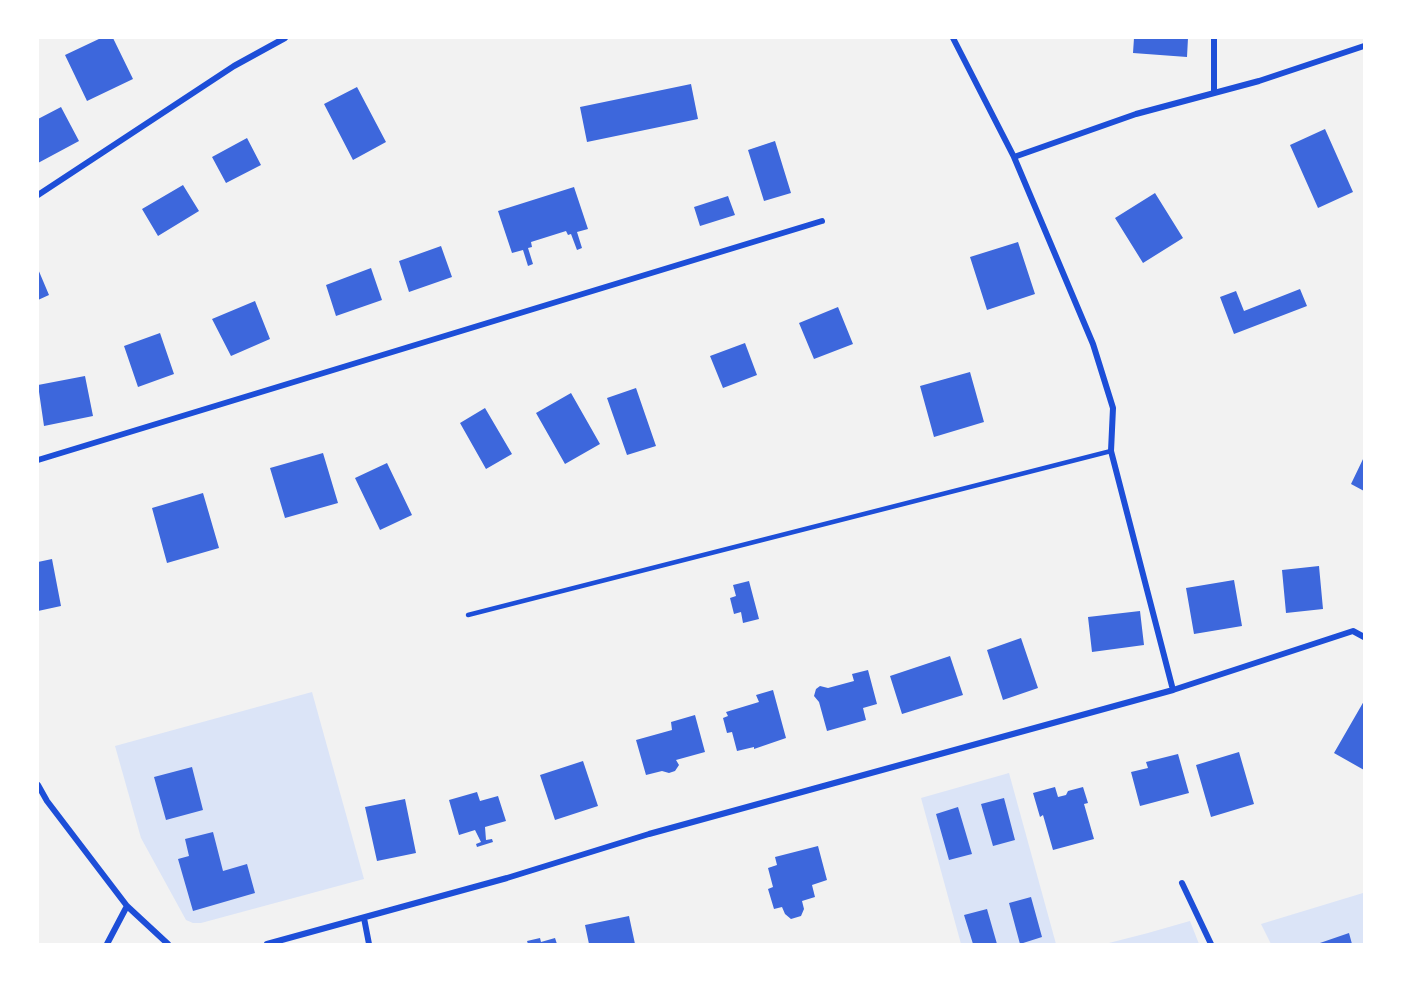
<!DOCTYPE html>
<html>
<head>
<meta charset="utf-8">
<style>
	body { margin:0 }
	#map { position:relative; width:1402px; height:982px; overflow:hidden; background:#f2f2f2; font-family:Manrope,sans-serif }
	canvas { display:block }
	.frame { position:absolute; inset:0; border:39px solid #fff; pointer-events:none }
</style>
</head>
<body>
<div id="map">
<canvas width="1402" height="982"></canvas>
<div class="frame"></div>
</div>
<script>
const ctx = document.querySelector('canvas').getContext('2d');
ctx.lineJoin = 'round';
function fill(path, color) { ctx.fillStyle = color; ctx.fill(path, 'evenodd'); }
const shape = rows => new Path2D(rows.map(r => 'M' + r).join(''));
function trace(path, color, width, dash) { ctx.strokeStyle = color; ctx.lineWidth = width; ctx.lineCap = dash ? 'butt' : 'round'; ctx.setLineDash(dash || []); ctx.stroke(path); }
const green = shape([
	[312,692,364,879,201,923,193,923,186,920,141,838,115,746],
	[1009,773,1056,944,961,944,921,798],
	[1363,893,1364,896,1364,944,1271,944,1261,924],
	[1190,921,1199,944,1105,944,1148,933]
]);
const building = shape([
	[101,38,113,38,133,79,87,101,65,55],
	[1134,38,1188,38,1187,57,1133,53],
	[691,84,698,119,587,142,580,107],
	[357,87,386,142,353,160,324,104],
	[61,107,79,141,38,163,38,119],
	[1325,129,1353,192,1318,208,1290,145],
	[247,138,261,165,226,183,212,157],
	[775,141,791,193,764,201,748,150],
	[183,185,199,211,158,236,142,209],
	[574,187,588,229,577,232,582,248,577,250,571,234,568,235,566,231,531,242,532,247,528,248,533,264,528,266,523,250,512,253,498,211],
	[1155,193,1183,238,1143,263,1115,218],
	[728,196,735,215,700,226,694,207],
	[1018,242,1035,294,987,310,970,257],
	[441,246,452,277,409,292,399,261],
	[371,268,382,300,336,316,326,285],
	[38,269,49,295,38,300],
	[1300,289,1307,306,1234,334,1220,297,1236,291,1244,311],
	[255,301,270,339,231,356,212,319],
	[838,307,853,344,814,359,799,323],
	[160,333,174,374,138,387,124,346],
	[745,343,757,375,723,388,710,356],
	[970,372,984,422,934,437,920,386],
	[85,376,93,416,44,426,38,385],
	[636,388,656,446,627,455,607,398],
	[571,393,600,444,565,464,536,413],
	[485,408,512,454,486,469,460,423],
	[323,453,338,503,285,518,270,468],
	[1364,457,1364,491,1351,484],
	[387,463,412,515,380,530,355,478],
	[203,493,219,548,167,563,152,508],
	[52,559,61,606,38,611,38,562],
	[1319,566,1323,609,1286,613,1282,570],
	[1234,580,1242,626,1194,634,1186,588],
	[749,581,759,619,743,623,741,612,734,614,730,598,736,596,733,585],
	[1140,611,1144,645,1092,652,1088,617],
	[1021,638,1038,688,1003,700,987,650],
	[950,656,963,695,902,714,890,676],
	[868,670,877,704,863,708,866,720,827,731,819,702,814,696,816,689,820,686,828,688,854,681,852,674],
	[773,690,786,738,754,749,754,747,737,751,732,732,727,733,723,718,728,716,726,712,759,702,756,695],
	[1364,701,1364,770,1334,753],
	[695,715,705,752,676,760,679,765,675,771,669,773,662,771,646,775,636,740,672,730,671,722],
	[1239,752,1254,804,1211,817,1196,765],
	[1178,754,1189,793,1140,806,1131,772,1148,768,1146,762],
	[583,761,598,806,555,820,540,775],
	[192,767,203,810,166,820,154,777],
	[1055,787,1058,797,1066,795,1068,791,1083,787,1088,803,1084,804,1094,839,1053,850,1043,815,1040,817,1033,793],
	[477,792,480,801,498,796,506,821,485,827,486,840,492,839,493,842,477,847,476,844,481,842,475,830,459,835,449,800],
	[1004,798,1015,840,993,846,981,804],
	[405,799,416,853,377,861,365,807],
	[958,807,972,854,949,860,936,814],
	[213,832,223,871,247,864,255,893,193,911,178,859,189,856,185,839],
	[818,846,827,880,812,885,815,897,802,901,804,909,801,916,791,919,785,914,782,907,774,909,768,889,773,887,768,868,777,865,775,857],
	[1031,897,1042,937,1020,944,1009,903],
	[987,909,997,944,973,944,964,915],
	[629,916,635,944,589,944,585,925],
	[1349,933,1352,944,1317,944],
	[540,938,541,942,555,938,557,944,528,944,527,941]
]);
const service = shape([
	[468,615,1111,451]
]);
const minor = shape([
	[953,38,1014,157,1093,344,1113,408,1111,451,1173,690],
	[1214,93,1214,38],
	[1014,157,1136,114,1259,81,1364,46],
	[38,195,234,66,285,38],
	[38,460,822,221],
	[38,785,47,801,127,906,168,944],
	[1182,883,1211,944],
	[364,918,369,944],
	[107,944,127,906],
	[267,944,507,878,649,834,1173,690,1353,631,1364,637]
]);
fill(green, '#dbe4f7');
fill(building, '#3d67dc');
trace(service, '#1d4ed8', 4.5);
trace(minor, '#1d4ed8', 6);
</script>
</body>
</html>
